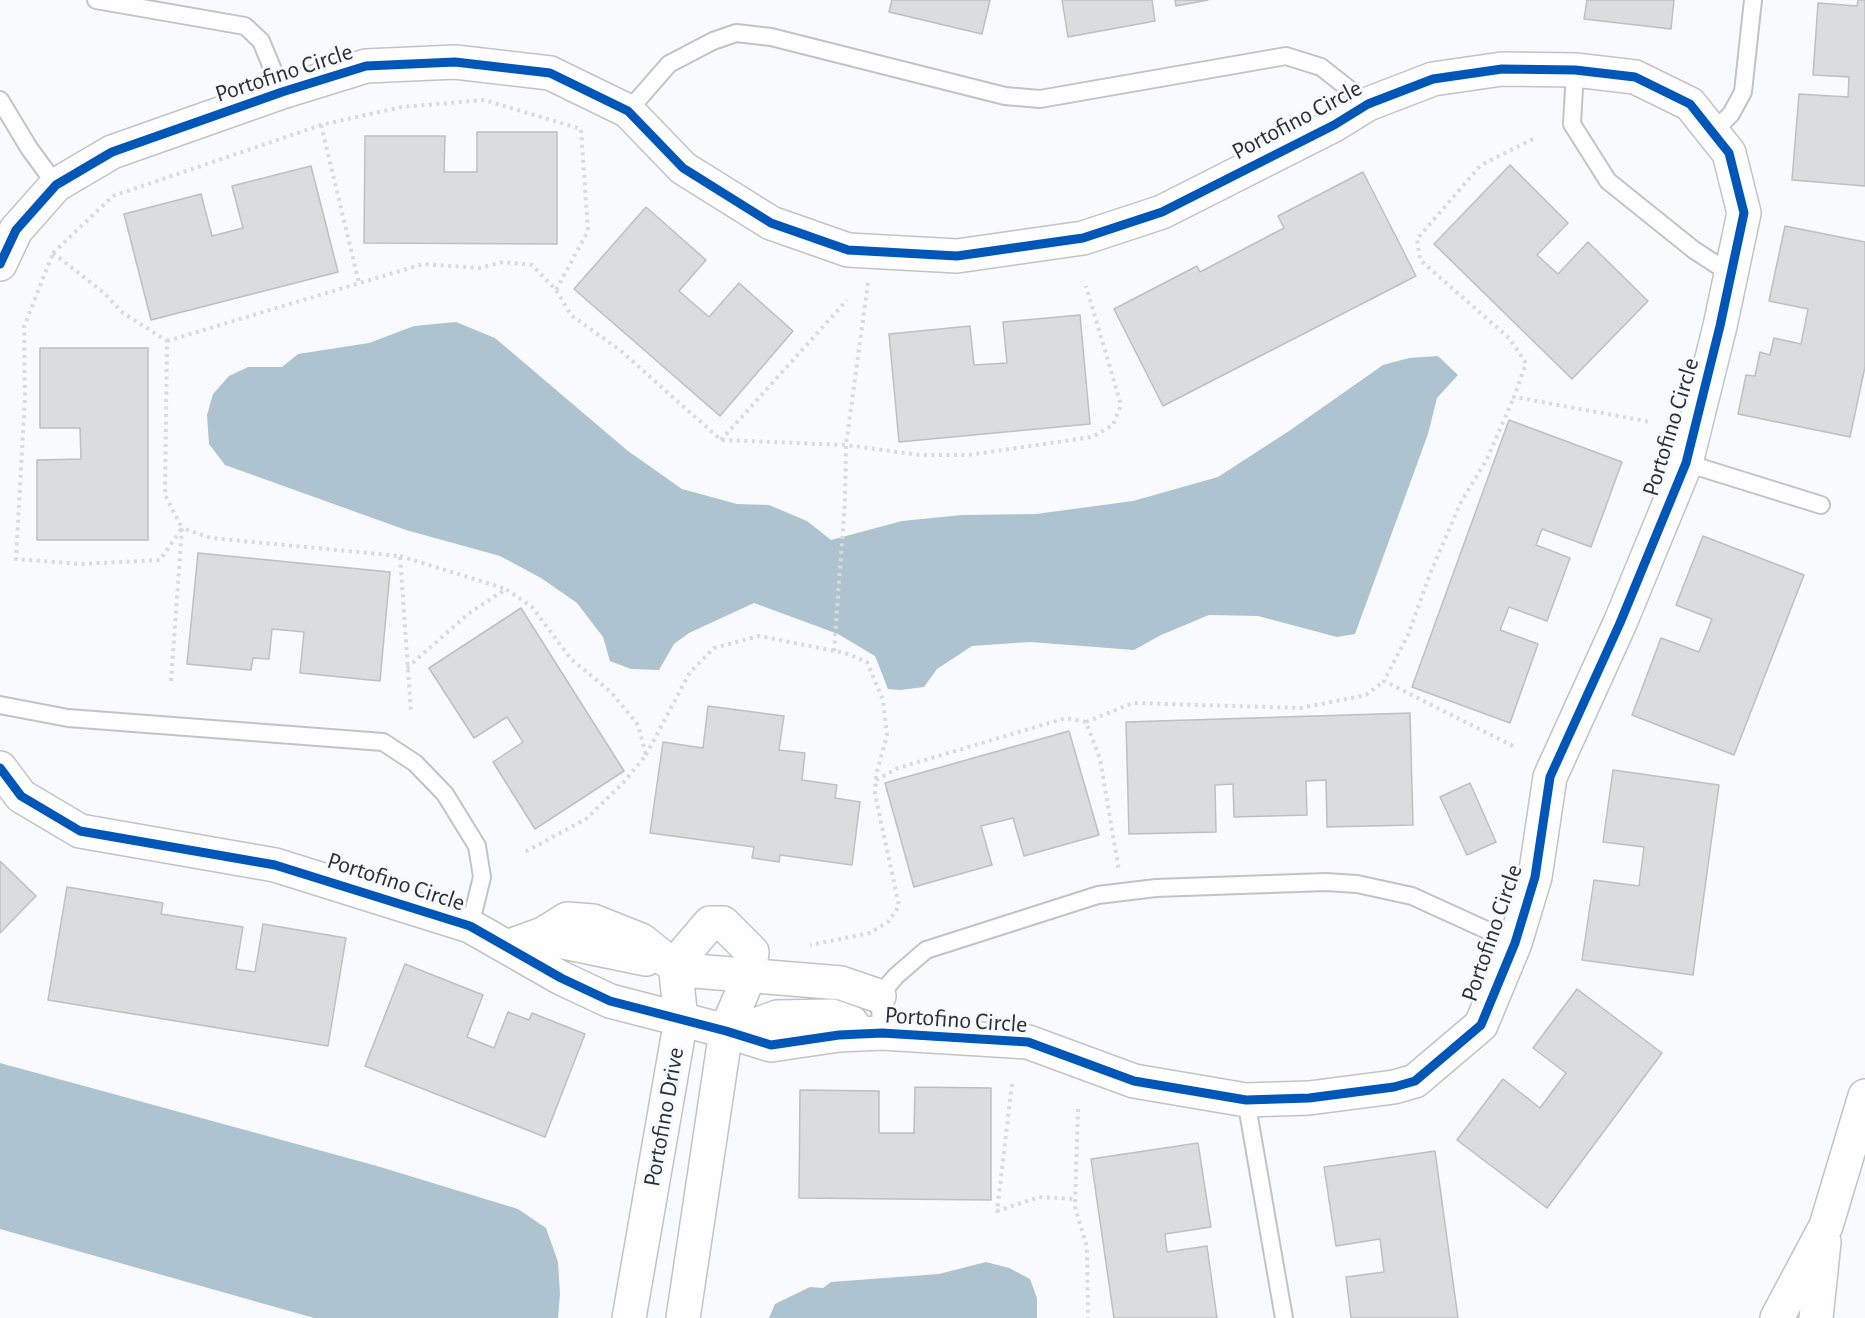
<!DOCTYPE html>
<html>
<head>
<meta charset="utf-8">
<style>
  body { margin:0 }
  canvas { display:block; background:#f8fafd }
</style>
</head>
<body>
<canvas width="1865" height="1318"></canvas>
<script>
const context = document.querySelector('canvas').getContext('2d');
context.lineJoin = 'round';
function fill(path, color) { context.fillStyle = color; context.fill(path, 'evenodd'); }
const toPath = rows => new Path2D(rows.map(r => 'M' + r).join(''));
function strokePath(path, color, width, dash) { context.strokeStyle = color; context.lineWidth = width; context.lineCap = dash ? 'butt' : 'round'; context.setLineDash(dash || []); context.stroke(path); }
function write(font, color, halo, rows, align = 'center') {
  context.font = font + ' "Alegreya Sans",sans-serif'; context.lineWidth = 6; context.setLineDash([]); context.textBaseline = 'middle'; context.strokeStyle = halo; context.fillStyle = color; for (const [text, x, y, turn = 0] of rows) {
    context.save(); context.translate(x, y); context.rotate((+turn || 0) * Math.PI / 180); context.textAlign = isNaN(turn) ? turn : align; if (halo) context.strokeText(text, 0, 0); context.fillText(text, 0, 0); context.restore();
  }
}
const water = toPath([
  [456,322,495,338,628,451,682,489,737,504,769,505,807,521,831,540,902,521,962,515,1036,514,1133,501,1218,477,1289,431,1383,365,1409,358,1438,356,1458,375,1437,398,1428,434,1355,634,1337,637,1258,616,1209,615,1161,635,1134,650,1030,642,972,646,937,669,924,687,900,690,888,689,875,656,838,634,754,603,689,633,674,644,659,670,631,669,610,661,603,637,577,603,541,578,500,556,406,530,225,465,209,444,207,415,213,394,229,376,248,367,282,367,298,354,369,343,414,326],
  [0,1063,377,1166,518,1209,546,1228,558,1262,560,1294,558,1318,314,1318,0,1229],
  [986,1262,1009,1268,1030,1279,1037,1298,1037,1318,769,1318,775,1304,810,1287,823,1288,831,1282,939,1274]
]);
const building = toPath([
  [892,0,990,0,982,34,889,12,892,0],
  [1062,0,1152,0,1155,21,1068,37,1062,0],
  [1175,0,1208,0,1176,6,1175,0],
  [1587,0,1674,0,1671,29,1584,19,1587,0],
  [1858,0,1865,0,1865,186,1792,180,1799,94,1848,97,1849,77,1813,75,1818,3,1857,6,1858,0],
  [477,132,557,132,557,244,364,243,365,136,445,136,444,172,477,172,477,132],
  [1510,165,1568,223,1537,255,1558,274,1588,242,1648,301,1572,379,1434,244,1510,165],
  [311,166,338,272,151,320,124,214,201,194,212,236,243,228,232,186,311,166],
  [1363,172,1416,276,1163,406,1114,309,1197,266,1200,272,1284,228,1278,216,1363,172],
  [646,207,706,260,679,291,709,317,739,283,793,331,720,416,574,289,646,207],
  [1785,226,1865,242,1865,367,1850,437,1738,414,1746,375,1755,376,1760,352,1770,355,1774,338,1801,344,1808,309,1769,301,1785,226],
  [1080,315,1090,424,899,442,889,334,970,326,974,365,1007,363,1003,322,1080,315],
  [40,348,148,348,148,540,37,540,37,460,81,459,80,428,40,428,40,348],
  [1509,420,1622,462,1591,547,1542,529,1536,545,1570,558,1547,621,1509,607,1500,630,1538,644,1510,723,1412,687,1509,420],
  [1703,536,1804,575,1734,755,1632,715,1661,638,1699,652,1712,619,1676,605,1703,536],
  [198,553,390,572,380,681,300,673,304,632,272,629,269,659,253,658,251,670,187,664,198,553],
  [521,608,624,771,535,829,493,762,523,742,507,717,474,738,429,668,521,608],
  [708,706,784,716,779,750,805,753,802,780,837,785,835,798,860,802,852,865,780,855,779,862,752,858,754,847,650,833,663,742,703,748,708,706],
  [1410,713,1413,825,1327,827,1326,780,1306,781,1307,815,1234,817,1233,784,1215,785,1216,832,1129,834,1126,722,1410,713],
  [1069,731,1099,835,1024,856,1013,818,981,826,992,865,914,887,885,783,1069,731],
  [1613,770,1719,785,1693,975,1582,960,1594,880,1639,886,1644,847,1603,842,1613,770],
  [1470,783,1496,842,1467,855,1440,797,1470,783],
  [0,861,36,896,0,933,0,861],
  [67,887,163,903,161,914,243,927,236,969,255,972,263,924,346,938,328,1046,48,1000,67,887],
  [405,964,483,995,467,1037,494,1048,508,1012,529,1020,532,1013,585,1034,545,1137,365,1066,405,964],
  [1577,989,1662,1053,1547,1208,1457,1140,1503,1079,1540,1108,1566,1073,1533,1048,1577,989],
  [915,1087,991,1088,991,1200,799,1198,800,1090,879,1091,879,1133,914,1133,915,1087],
  [1198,1143,1211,1227,1165,1234,1167,1252,1207,1246,1217,1318,1114,1318,1091,1159,1198,1143],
  [1435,1151,1458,1318,1351,1318,1346,1277,1384,1272,1380,1239,1336,1246,1324,1167,1435,1151]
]);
const path = toPath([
  [321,125,359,283],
  [1533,139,1481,165,1417,239,1420,260,1509,338,1526,363,1514,397,1651,422],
  [53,253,103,292,123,313,167,341,165,495,182,528,160,560,80,564,16,559,25,397,24,327,53,253],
  [53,253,113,196,321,125,401,107,484,100,581,129,588,231,556,290],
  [167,341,423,264,479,268,503,262,532,265,556,290,571,315,621,351,721,440,846,445,868,283],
  [721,440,847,300],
  [400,556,506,589],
  [834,651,845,501,846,445,920,455,968,455,1092,437,1113,425,1121,405,1086,286],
  [407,668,468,614,506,589,532,607,571,659,611,692,638,725,646,755,624,782,586,819,523,853],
  [171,681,182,528,211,538,400,556,411,712],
  [1086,722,1133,703,1301,708,1366,695,1384,681],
  [1513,746,1384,681,1408,635,1430,574,1460,504,1487,459,1514,397],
  [646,755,690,672,714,648,759,636,845,653,867,662,883,700,887,735,876,775,875,794,899,906,889,921,870,933,810,945],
  [876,780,898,768,1066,718,1086,722,1100,759,1119,871],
  [1012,1084,997,1211,1039,1197,1075,1199],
  [1078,1109,1075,1207,1087,1247,1088,1318]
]);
const lane = toPath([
  [96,0,245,26,261,41,282,92],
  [1575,70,1572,124,1608,181,1694,250,1731,274],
  [0,100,29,148,56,185],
  [628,111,669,64,713,41,736,33,771,37,1005,96,1040,99,1286,56,1321,67,1368,104],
  [1713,132,1731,114,1743,92,1753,0],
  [1686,463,1821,505],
  [0,705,68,718,383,742,415,763,445,794,477,846,482,877,470,926],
  [882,1033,879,996,896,976,926,950,1098,895,1156,888,1326,882,1357,884,1412,896,1515,943],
  [1246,1100,1284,1318]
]);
const street = toPath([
  [0,264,16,230,56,185,112,152,282,92,366,66,455,62,550,73,628,111,683,168,771,223,848,250,957,256,1083,238,1162,212,1334,125,1368,104,1433,79,1502,69,1575,70,1635,77,1690,104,1729,153,1744,213,1720,326,1686,463,1620,623,1550,777,1535,877,1515,943,1481,1025,1415,1081,1394,1087,1309,1098,1246,1100,1134,1081,1028,1042,882,1033,839,1035,771,1045,726,1031,610,1001,561,978,470,926,275,865,80,831,21,796,0,768],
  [543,934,559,941,646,959],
  [507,947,543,934,567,919,593,921,641,940,666,960,695,971,841,983,879,996],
  [734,1033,777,1017,832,1016,852,1023],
  [629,1318,681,1019,675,964,710,923,723,923,752,952,749,976,726,1031,683,1318]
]);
const secondary = toPath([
  [1777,1318,1826,1226,1865,1096],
  [1816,1318,1824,1242]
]);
const cycleway = toPath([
  [0,264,16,230,56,185,112,152,282,92,366,66,455,62,550,73,628,111,683,168,771,223,848,250,957,256,1083,238,1162,212,1334,125,1368,104,1433,79,1502,69,1575,70,1635,77,1690,104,1729,153,1744,213,1720,326,1686,463,1620,623,1550,777,1535,877,1515,943,1481,1025,1415,1081,1394,1087,1309,1098,1246,1100,1134,1081,1028,1042,882,1033,839,1035,771,1045,726,1031,610,1001,561,978,470,926,275,865,80,831,21,796,0,768]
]);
const streetNames = [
  ["Portofino Circle",284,73,-18],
  ["Portofino Circle",1297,120,-28],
  ["Portofino Circle",1671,427,-73],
  ["Portofino Circle",396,882,18],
  ["Portofino Circle",1492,933,-71],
  ["Portofino Circle",956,1020,4],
  ["Portofino Drive",664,1117,-80]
];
fill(water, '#aec3d0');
fill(building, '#dadcde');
strokePath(building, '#bebfc1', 1.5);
strokePath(lane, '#c2c3c5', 20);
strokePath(street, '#c2c3c5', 36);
strokePath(secondary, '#c2c3c5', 36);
strokePath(path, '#d9dada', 4, [3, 4.5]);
strokePath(lane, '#fefeff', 16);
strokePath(street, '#fefeff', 33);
strokePath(secondary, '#fefeff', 33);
strokePath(cycleway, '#0057b8', 9);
write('24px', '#2c2e30', '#f6faff', streetNames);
</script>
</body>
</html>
